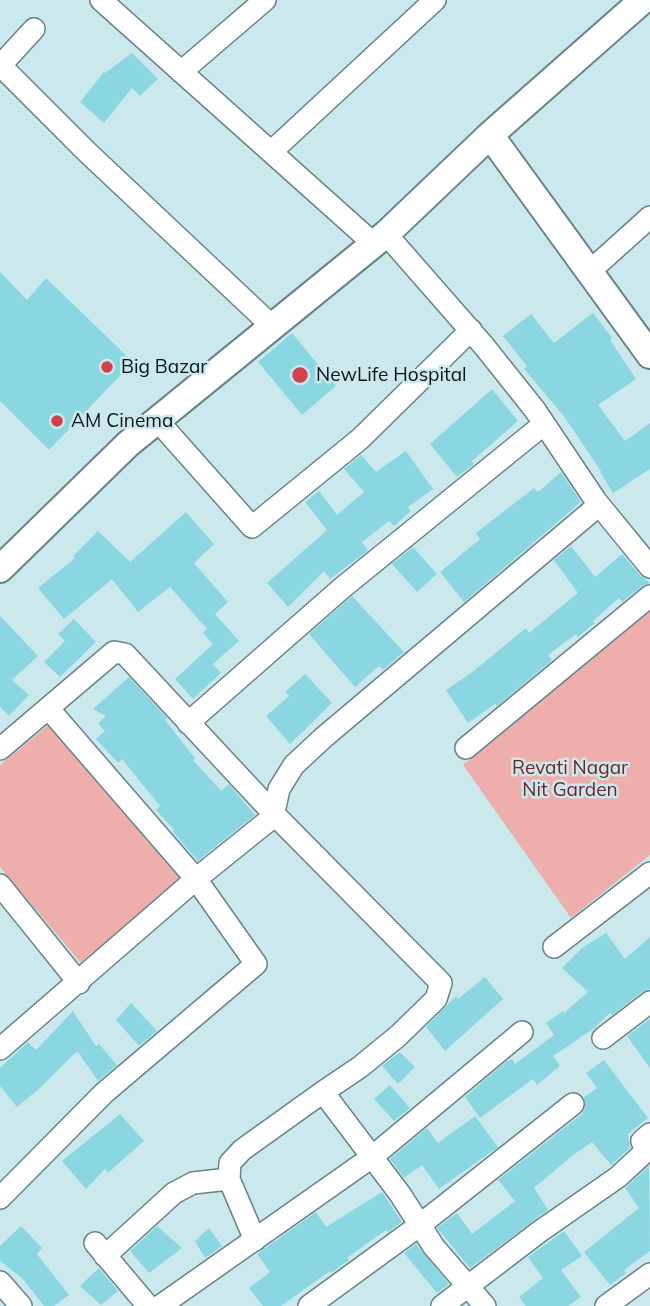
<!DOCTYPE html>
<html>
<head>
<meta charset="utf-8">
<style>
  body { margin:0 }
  canvas { display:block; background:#cbe9ed }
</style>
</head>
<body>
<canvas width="650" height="1306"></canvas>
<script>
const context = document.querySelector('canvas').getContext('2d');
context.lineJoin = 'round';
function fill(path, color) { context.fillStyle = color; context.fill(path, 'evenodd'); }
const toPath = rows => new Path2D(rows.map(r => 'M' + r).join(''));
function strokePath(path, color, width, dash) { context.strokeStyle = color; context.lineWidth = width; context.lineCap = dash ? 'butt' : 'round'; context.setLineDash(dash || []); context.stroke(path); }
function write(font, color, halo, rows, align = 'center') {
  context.font = font + ' Mulish,sans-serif'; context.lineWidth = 5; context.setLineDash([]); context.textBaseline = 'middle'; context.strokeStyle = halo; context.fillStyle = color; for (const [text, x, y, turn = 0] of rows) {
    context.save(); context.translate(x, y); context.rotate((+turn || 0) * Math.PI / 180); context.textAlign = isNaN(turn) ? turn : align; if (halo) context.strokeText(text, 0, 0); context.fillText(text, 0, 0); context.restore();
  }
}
const green = toPath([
  [650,607,650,855,571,918,463,765],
  [51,723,182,877,81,963,0,867,0,765]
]);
const building = toPath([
  [132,53,158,79,140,96,132,88,104,123,80,102,104,72,105,73],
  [0,272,27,300,46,278,133,362,49,450,0,401],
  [593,313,612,338,610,340,636,379,598,405,625,441,650,423,650,469,613,493,600,472,601,471,563,415,524,369,527,366,503,336,531,314,554,343],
  [292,333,336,386,302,415,258,362],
  [492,389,518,421,472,461,474,464,457,477,430,444],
  [406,451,433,489,408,507,411,511,394,526,389,521,362,542,368,550,365,553,330,579,324,571,288,607,267,583,327,530,305,502,319,491,337,515,364,492,344,469,361,455,376,472],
  [561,472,581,502,464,602,440,572,480,539,476,533,534,488,538,492],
  [186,512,214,544,194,563,228,602,215,614,239,641,213,664,221,673,193,699,175,679,213,644,203,633,207,629,170,587,138,612,112,579,64,619,38,588,75,558,73,556,98,531,130,562],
  [571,546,595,577,622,554,640,575,650,583,642,586,622,602,619,598,593,621,595,623,578,637,576,634,548,655,552,660,497,706,495,704,468,723,446,690,471,673,526,628,529,633,578,593,554,560],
  [413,547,437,574,417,592,392,564],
  [352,596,404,652,383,670,379,666,355,687,309,634],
  [0,616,38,656,12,680,29,695,9,716,0,707],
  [74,619,96,642,60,677,44,662,65,641,58,634],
  [305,674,332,703,290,744,266,716,289,696,285,692],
  [129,677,167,718,165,720,195,758,193,760,221,791,229,784,255,815,198,861,173,832,174,830,156,810,160,806,122,759,118,763,96,739,105,731,98,723,106,716,93,709],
  [606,933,625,959,650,937,650,989,642,992,612,1015,610,1013,593,1029,553,1056,560,1066,537,1085,533,1079,480,1118,465,1097,507,1061,512,1059,515,1064,554,1035,546,1023,563,1011,564,1013,588,992,562,968,582,948],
  [485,977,503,999,445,1051,426,1027,456,996,458,999],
  [131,1003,157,1031,139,1046,116,1020],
  [73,1011,96,1046,99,1044,117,1065,98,1081,78,1052,74,1054,40,1088,17,1107,0,1086,0,1068,28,1042,36,1050],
  [650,1019,650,1068,627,1036],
  [400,1052,415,1067,398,1084,382,1066],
  [604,1060,648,1118,628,1134,630,1148,611,1165,592,1142,572,1156,534,1188,548,1210,470,1268,437,1228,457,1213,472,1234,515,1201,498,1180,582,1114,585,1108,584,1097,597,1088,586,1073],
  [390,1085,410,1108,394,1121,374,1099],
  [120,1114,144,1141,108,1173,105,1169,86,1189,62,1161],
  [475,1116,498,1147,439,1189,422,1165,404,1178,390,1159,427,1128,438,1143],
  [649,1166,650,1251,624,1270,626,1273,610,1285,584,1252,639,1208,625,1188],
  [382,1192,402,1222,388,1232,386,1230,347,1258,349,1260,331,1273,330,1271,281,1306,263,1306,249,1288,270,1272,257,1254,316,1212,326,1227],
  [21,1226,42,1248,37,1254,69,1295,54,1306,44,1306,22,1278,0,1261,0,1246],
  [157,1226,182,1248,149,1273,130,1251],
  [209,1228,222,1246,205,1258,195,1241],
  [564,1231,582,1256,561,1270,581,1297,568,1306,526,1306,519,1297,543,1278,528,1257],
  [416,1244,449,1284,437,1293,404,1253],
  [99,1268,118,1291,101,1305,80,1286]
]);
const minor = toPath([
  [101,0,374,244],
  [0,65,87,152,273,327],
  [1,65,34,29],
  [181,72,265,0],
  [271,152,435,0],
  [386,234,484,346,535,410,596,501,650,567],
  [589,272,650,217],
  [157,420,252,527,360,439,471,330],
  [188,723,342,588,544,424],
  [466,748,650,596],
  [0,749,114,652,125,654,274,814,441,983,436,999,398,1036,360,1067,323,1092,400,1194,434,1247,485,1306],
  [0,885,79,983],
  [554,947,650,873],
  [603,1038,650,1002],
  [0,1049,196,879,273,817,279,789,294,765,323,738,599,505],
  [0,1198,104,1093,256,964,196,879,48,708],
  [255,1240,229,1179,230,1163,242,1150,323,1092],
  [95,1243,148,1306],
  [105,1256,174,1193,193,1183,229,1179],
  [0,1282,21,1306],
  [160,1306,372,1157,522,1032],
  [309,1306,420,1225,573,1104],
  [442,1306,539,1232,618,1177,646,1151,642,1141,650,1134],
  [606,1306,650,1274]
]);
const tertiary = toPath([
  [490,135,650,355],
  [0,569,128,444,386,234,490,135,643,0]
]);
const markers = [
  [107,367,7,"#d2424b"],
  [300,375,9,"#d2424b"],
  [57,421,7,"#d2424b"]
];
const poiNames = [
  ["Big Bazar",121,367],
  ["NewLife Hospital",316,375],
  ["AM Cinema",71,421]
];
const parkNames = [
  ["Revati Nagar",570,768],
  ["Nit Garden",570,790]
];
fill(green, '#eeafac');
fill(building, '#8bd7e1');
strokePath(minor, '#678387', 24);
strokePath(tertiary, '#678387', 30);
strokePath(minor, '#fff', 21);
strokePath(tertiary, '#fff', 26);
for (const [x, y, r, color] of markers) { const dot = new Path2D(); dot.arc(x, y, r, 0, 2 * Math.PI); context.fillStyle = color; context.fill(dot); strokePath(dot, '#cbe9ed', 2.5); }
write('19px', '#091415', '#cbe9ed', poiNames, 'left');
write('19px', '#702428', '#cbe9ed', parkNames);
</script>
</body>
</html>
